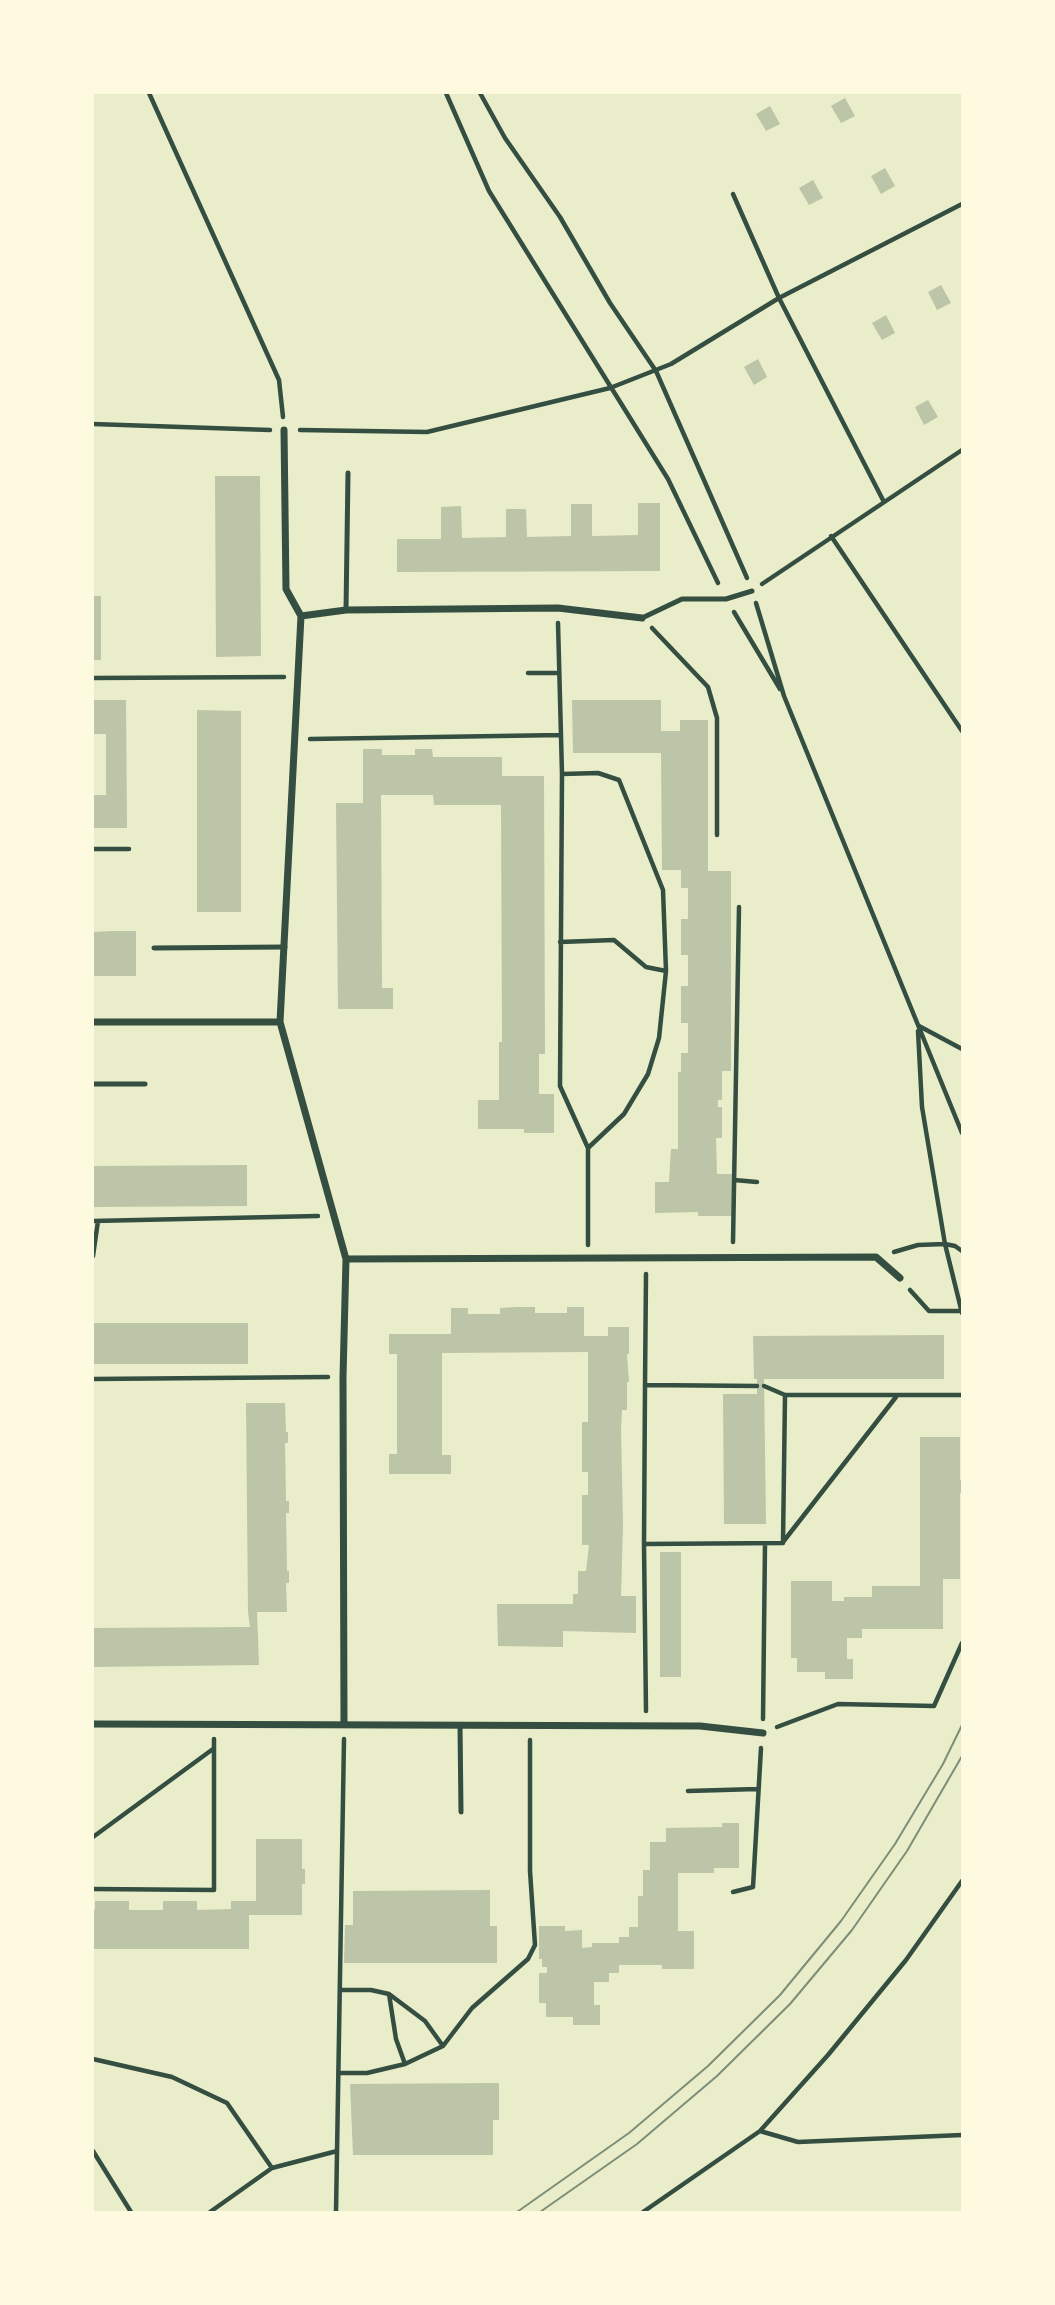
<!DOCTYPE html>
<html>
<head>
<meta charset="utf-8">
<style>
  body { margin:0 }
  #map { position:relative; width:1055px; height:2305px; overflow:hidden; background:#e9edc9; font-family:Ubuntu,sans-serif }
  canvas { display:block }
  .frame { position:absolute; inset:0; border:94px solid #fefae0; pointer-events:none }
</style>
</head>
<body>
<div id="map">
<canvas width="1055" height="2305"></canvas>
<div class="frame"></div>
</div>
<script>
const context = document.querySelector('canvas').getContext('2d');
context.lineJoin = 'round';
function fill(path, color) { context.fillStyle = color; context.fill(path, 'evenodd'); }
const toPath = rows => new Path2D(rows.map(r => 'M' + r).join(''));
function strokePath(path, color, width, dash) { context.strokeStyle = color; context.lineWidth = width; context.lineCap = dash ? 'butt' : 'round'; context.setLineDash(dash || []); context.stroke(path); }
const building = toPath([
  [845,98,855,116,841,123,831,106],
  [770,106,780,124,766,131,756,114],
  [885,168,895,186,881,194,871,176],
  [813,180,823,198,809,205,799,188],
  [941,285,951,303,937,310,928,292],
  [886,315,895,333,882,340,872,323],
  [758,359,767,377,754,385,744,367],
  [928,400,938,417,924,425,915,407],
  [215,476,260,476,261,656,216,657],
  [638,503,660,503,660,571,397,572,397,539,441,539,441,507,461,506,462,538,506,537,506,509,526,509,527,537,571,536,571,504,592,504,592,536,638,535],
  [93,596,101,596,101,660,93,660],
  [93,700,126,700,127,828,93,828,93,795,106,795,106,734,93,734],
  [572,700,661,700,661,731,680,731,680,720,708,720,708,871,731,871,731,1071,722,1071,722,1100,718,1100,718,1107,722,1107,722,1138,716,1138,717,1174,732,1174,732,1216,698,1216,698,1212,655,1213,655,1182,669,1182,671,1149,678,1149,678,1072,681,1072,681,1053,688,1053,688,1023,681,1023,681,986,688,986,688,955,681,955,681,919,688,919,688,888,681,888,681,870,662,870,661,753,573,753],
  [197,710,241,711,241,912,197,912],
  [363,749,382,749,382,755,415,755,415,749,432,749,433,757,502,757,502,776,544,776,545,1054,539,1054,539,1094,554,1094,554,1133,524,1133,524,1129,478,1129,478,1100,499,1100,499,1042,502,1042,501,805,434,805,433,795,381,795,382,988,393,988,393,1009,338,1009,336,803,363,803],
  [111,931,136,931,136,976,93,976,93,932],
  [247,1165,247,1206,93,1207,93,1166],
  [517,1307,535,1307,535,1313,567,1313,567,1307,584,1307,584,1336,608,1336,608,1327,629,1327,629,1354,627,1354,629,1382,627,1382,627,1410,622,1410,621,1430,623,1525,621,1596,636,1596,636,1633,563,1631,563,1647,498,1646,497,1604,573,1604,573,1594,578,1594,578,1571,586,1571,589,1545,582,1545,582,1495,588,1495,588,1472,582,1472,582,1422,588,1422,588,1352,442,1353,442,1455,451,1455,451,1474,389,1474,389,1454,397,1454,397,1354,389,1354,389,1334,451,1334,451,1308,468,1308,468,1314,500,1314,500,1308],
  [93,1323,248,1323,248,1364,93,1364],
  [944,1335,944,1379,764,1379,766,1524,724,1524,723,1394,757,1394,757,1379,754,1379,753,1336],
  [246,1403,285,1403,286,1432,288,1432,288,1443,285,1443,286,1501,289,1501,289,1513,286,1513,287,1571,289,1571,289,1583,286,1583,287,1612,257,1612,259,1665,93,1667,93,1628,250,1627,248,1612],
  [920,1437,960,1437,960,1480,962,1480,962,1493,960,1493,960,1579,943,1579,943,1629,862,1629,862,1638,847,1638,847,1659,853,1659,853,1679,825,1679,825,1672,797,1672,797,1658,791,1658,791,1581,832,1581,832,1601,844,1601,844,1597,872,1597,872,1586,920,1586],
  [660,1552,681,1552,681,1677,660,1677],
  [722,1823,739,1823,739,1868,714,1868,714,1873,678,1873,678,1931,694,1931,694,1969,662,1969,662,1965,619,1965,619,1973,609,1973,609,1982,594,1982,594,2005,600,2005,600,2025,573,2025,573,2017,546,2017,546,2003,539,2003,539,1973,547,1973,547,1967,542,1967,542,1959,539,1959,539,1926,565,1926,565,1931,582,1930,582,1948,592,1947,592,1943,619,1943,619,1937,629,1937,629,1927,638,1927,638,1896,643,1896,643,1870,650,1870,650,1842,666,1842,666,1828,722,1827],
  [256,1839,302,1839,302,1869,305,1869,305,1884,302,1884,302,1915,249,1915,249,1949,93,1949,93,1910,95,1910,95,1901,129,1901,129,1910,163,1910,163,1901,197,1901,197,1910,231,1909,231,1901,256,1901],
  [490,1890,490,1926,497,1926,497,1963,344,1963,345,1925,353,1925,353,1891],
  [499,2083,499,2120,493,2120,493,2155,353,2155,350,2084]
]);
const path = toPath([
  [149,93,279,380,283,417],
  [446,93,489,191,668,479,718,583],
  [480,93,505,138,560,217,610,303,656,371,747,578],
  [733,194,779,298,884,502],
  [93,424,270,430],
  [300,430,427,432,610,388,671,364,779,298,962,204],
  [831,536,962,731],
  [762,584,962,450],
  [756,603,784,696,962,1133],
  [734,612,780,689],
  [558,623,562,774,560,1086,588,1148,588,1245],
  [652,628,708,687,717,718,717,835],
  [528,673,558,673],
  [93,678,284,677],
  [310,739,561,735],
  [562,774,598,773,619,780,663,890,666,971,659,1038,648,1074,624,1114,588,1148],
  [93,849,129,849],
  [560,942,614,940,646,967,666,971],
  [919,1026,962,1049],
  [918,1031,922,1107,945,1244,962,1313],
  [734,1180,757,1182],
  [93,1221,318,1216],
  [733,1242,739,907],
  [894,1252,918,1245,945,1244,955,1246,962,1251],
  [93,1256,98,1221],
  [646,1274,645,1385,757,1386],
  [910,1290,929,1311,962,1311],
  [93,1379,328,1377],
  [645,1385,644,1544,783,1543,785,1395],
  [764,1386,785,1395,962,1395],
  [783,1542,896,1397],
  [644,1545,646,1711],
  [763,1719,765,1544],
  [777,1727,838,1704,934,1706,962,1643],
  [688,1791,757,1789],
  [93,1837,213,1749],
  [93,1889,214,1890,214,1739],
  [733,1892,753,1887,761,1748],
  [340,1990,371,1990,389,1994,425,2021,443,2046],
  [389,1994,396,2039,405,2064],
  [93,2059,172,2077,227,2103,272,2168,337,2151],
  [339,2073,367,2073,405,2064,443,2046,472,2008,528,1959,535,1945,530,1871,530,1740],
  [760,2131,798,2142,962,2135],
  [93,2151,131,2212],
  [210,2212,272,2168],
  [336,2212,344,1739],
  [643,2212,760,2131,828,2055,906,1960,962,1881]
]);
const service = toPath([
  [346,610,348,473],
  [642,618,682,599,726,599,752,591],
  [154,948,285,947],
  [93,1084,145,1084],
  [460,1725,461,1812]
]);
const minor = toPath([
  [284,430,286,589,301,616,280,1022,346,1259,343,1377,344,1724],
  [301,616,346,610,558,608,642,618],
  [93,1022,280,1022],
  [346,1259,876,1257,900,1278],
  [93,1724,700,1726,763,1733]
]);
const tram = toPath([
  [517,2212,629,2133,708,2066,780,1995,841,1921,895,1844,943,1764,962,1725],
  [540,2212,637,2144,717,2076,790,2004,852,1930,907,1851,962,1756]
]);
fill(building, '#bcc5a7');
strokePath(path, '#344e41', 4.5);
strokePath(service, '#344e41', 5);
strokePath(minor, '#344e41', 7);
strokePath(tram, '#7c8e77', 2);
</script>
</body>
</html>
